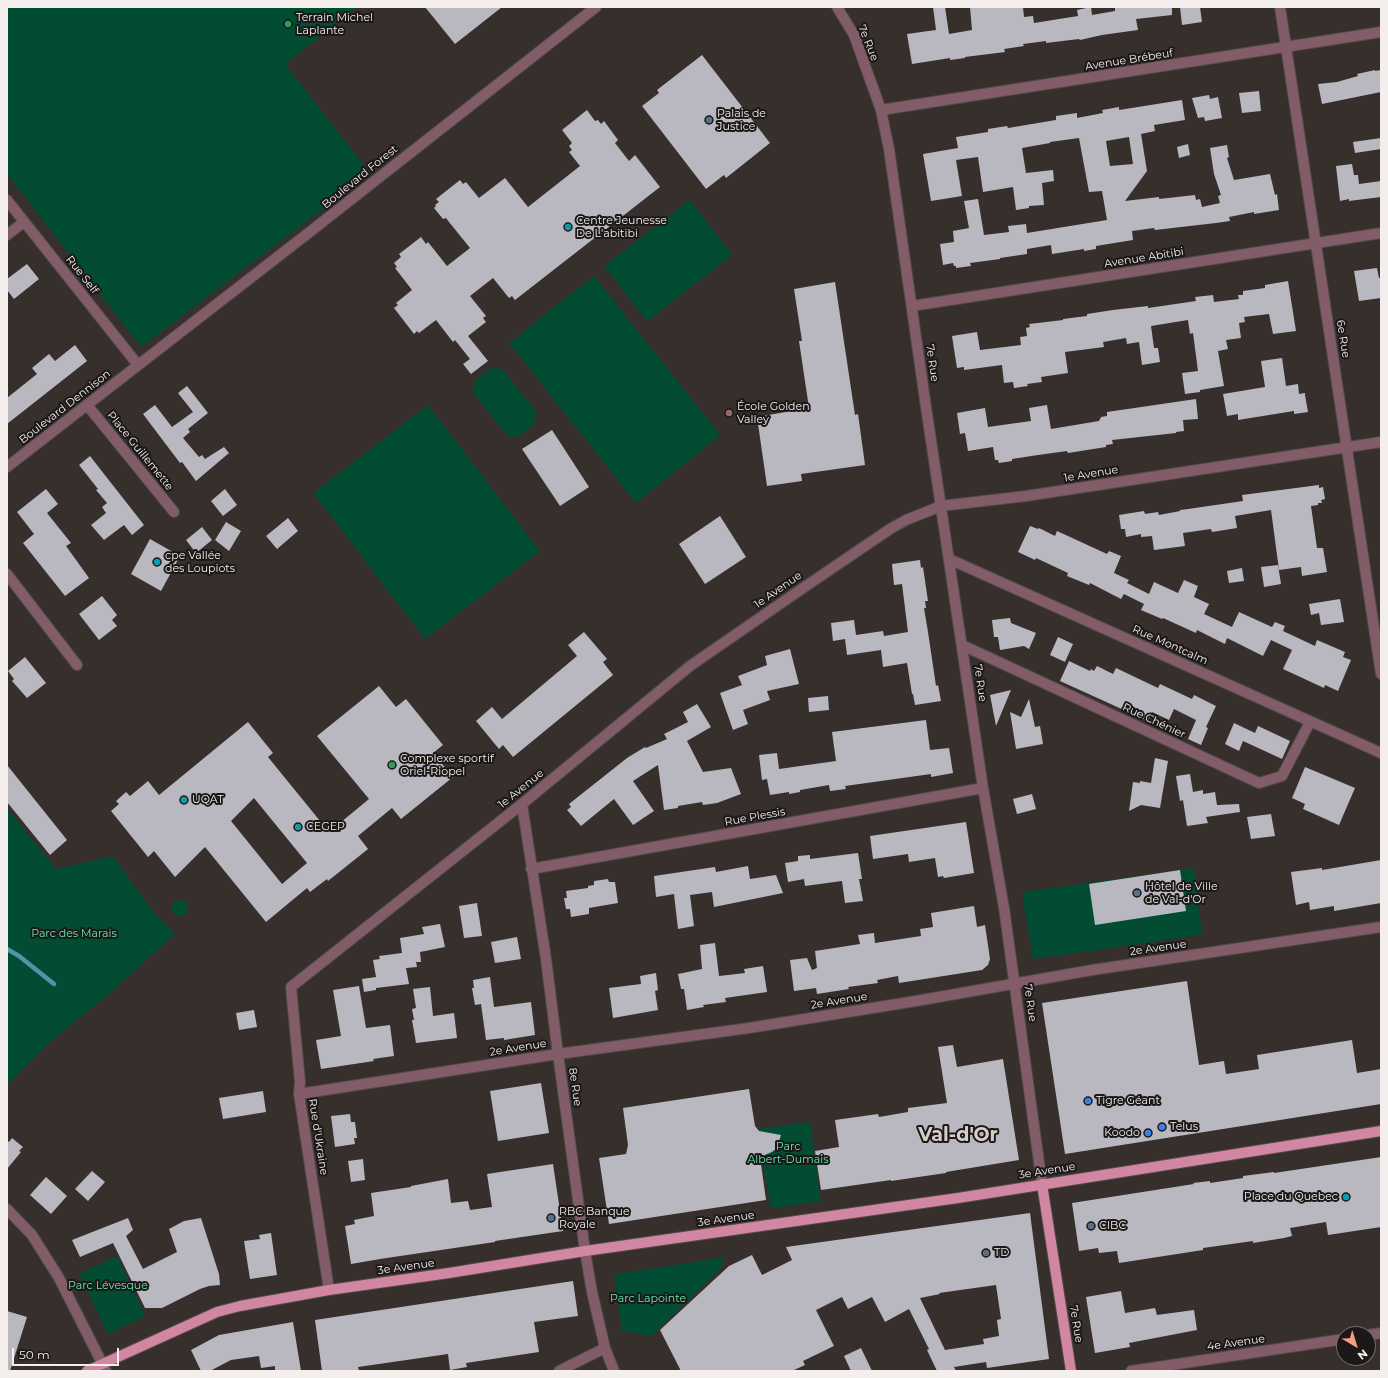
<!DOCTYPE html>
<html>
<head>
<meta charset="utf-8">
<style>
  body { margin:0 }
  #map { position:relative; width:1388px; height:1378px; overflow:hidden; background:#362f2c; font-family:Montserrat,sans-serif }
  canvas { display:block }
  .frame { position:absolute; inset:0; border:8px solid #f4efed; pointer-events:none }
  .north { position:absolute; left:1336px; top:1326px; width:40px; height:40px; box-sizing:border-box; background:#1b1817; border:1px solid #726e6d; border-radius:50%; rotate:142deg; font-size:11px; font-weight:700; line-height:16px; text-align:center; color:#f4efed }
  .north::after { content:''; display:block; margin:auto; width:14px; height:18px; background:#f49e86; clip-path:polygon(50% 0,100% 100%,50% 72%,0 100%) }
  .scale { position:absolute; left:12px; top:1348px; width:107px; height:18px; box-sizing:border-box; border:2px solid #f4efed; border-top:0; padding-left:5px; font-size:12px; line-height:14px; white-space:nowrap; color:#f4efed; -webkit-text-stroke:3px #1b1817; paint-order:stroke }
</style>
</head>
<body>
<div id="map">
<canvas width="1388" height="1378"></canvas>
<div class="frame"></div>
<div class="north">N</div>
<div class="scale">50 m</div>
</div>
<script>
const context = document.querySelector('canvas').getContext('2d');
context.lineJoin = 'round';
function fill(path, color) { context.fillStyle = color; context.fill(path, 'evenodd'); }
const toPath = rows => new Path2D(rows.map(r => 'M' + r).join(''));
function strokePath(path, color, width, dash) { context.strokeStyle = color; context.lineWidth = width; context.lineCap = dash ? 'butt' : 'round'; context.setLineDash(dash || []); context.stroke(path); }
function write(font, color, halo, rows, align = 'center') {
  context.font = font + ' Montserrat,sans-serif'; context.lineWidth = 4; context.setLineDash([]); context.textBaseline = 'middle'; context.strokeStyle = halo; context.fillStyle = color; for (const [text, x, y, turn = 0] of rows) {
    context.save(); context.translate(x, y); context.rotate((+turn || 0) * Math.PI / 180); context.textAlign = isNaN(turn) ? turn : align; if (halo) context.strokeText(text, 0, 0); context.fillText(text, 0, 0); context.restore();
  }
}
const green = toPath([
  [7,7,358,7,285,64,370,173,141,347,7,174],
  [690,200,732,255,647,321,604,266],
  [594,276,720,435,636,503,509,343],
  [497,368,503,370,535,410,536,418,533,425,519,436,513,437,506,434,474,394,473,386,475,381,489,369],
  [428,405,540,551,425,639,313,493],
  [7,808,56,869,113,856,151,909,175,934,110,993,50,1042,7,1085],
  [1194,868,1202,935,1033,959,1024,906,1023,892],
  '172 908a8 8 0 1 1 16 0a8 8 0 1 1-16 0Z',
  [810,1122,821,1201,771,1208,757,1129],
  [117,1256,145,1316,108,1334,79,1274],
  [723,1257,722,1267,652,1336,622,1331,614,1274,689,1263]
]);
const stream = toPath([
  [7,949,19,956,54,984]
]);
const building = toPath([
  [425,7,502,7,455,44],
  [933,7,945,7,949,34,972,30,970,7,1023,7,1024,17,1033,16,1034,23,1078,16,1077,10,1091,7,1092,15,1115,11,1115,7,1172,7,1172,15,1136,19,1138,30,1102,35,1080,40,1079,39,1046,43,1046,41,1023,44,1024,46,1004,49,1005,52,965,57,965,58,950,60,950,58,912,64,907,34,936,30],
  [1180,7,1200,7,1202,22,1182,25],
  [702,55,770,143,726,178,724,175,706,189,642,106,659,93,657,90],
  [1375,70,1375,71,1381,70,1381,92,1322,104,1318,84,1337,82,1358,76,1357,74],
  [1259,91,1261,111,1242,113,1239,93],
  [1209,95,1210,99,1218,97,1222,118,1205,121,1204,117,1198,118,1192,98],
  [1182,100,1185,120,1154,125,1155,131,1141,134,1147,171,1125,201,1159,197,1159,199,1195,195,1196,200,1200,199,1202,207,1220,203,1218,196,1221,195,1214,174,1210,148,1227,145,1229,157,1227,158,1234,180,1270,174,1275,195,1277,194,1279,210,1254,214,1254,212,1229,217,1230,221,1216,223,1155,230,1154,228,1132,231,1133,240,1096,246,1096,249,1084,251,1084,249,1052,254,1051,245,1027,249,1027,254,1000,258,1000,259,970,263,971,266,956,268,956,266,954,266,953,263,943,265,940,244,954,242,953,231,969,228,964,201,978,199,984,235,1009,232,1008,226,1026,224,1027,233,1107,220,1102,191,1089,192,1079,138,1050,142,1050,143,1022,148,1026,173,1053,170,1054,181,1042,183,1044,205,1029,206,1029,208,1016,210,1013,187,983,192,978,157,956,160,962,196,931,201,923,154,958,148,956,137,988,132,988,129,1007,126,1008,128,1056,120,1056,116,1077,113,1077,118,1103,113,1102,110,1119,107,1119,110],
  [1129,137,1133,164,1110,166,1106,141],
  [587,110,595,121,598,120,601,124,604,121,618,140,615,143,629,161,635,155,660,187,515,300,512,296,509,298,493,278,470,296,486,316,483,318,486,322,468,336,488,361,471,374,463,364,470,359,455,340,453,342,436,320,419,333,417,331,414,334,394,308,398,305,396,303,412,290,395,268,397,267,394,263,401,257,399,254,421,237,426,244,428,242,447,266,470,248,449,222,446,218,443,219,434,208,436,206,435,205,439,202,436,199,460,180,463,184,466,182,479,198,505,178,528,207,580,166,569,152,572,150,569,146,572,143,562,130],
  [1381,138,1381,149,1355,153,1353,142],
  [1188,144,1190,155,1179,158,1177,147],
  [1352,164,1354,175,1358,175,1359,184,1381,181,1381,197,1349,201,1349,199,1340,201,1336,166],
  [27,264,39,279,14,299,7,290,7,279],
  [1377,268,1379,278,1381,278,1381,298,1359,301,1354,271],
  [1288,281,1296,331,1273,334,1269,314,1244,317,1245,322,1239,323,1241,338,1226,340,1228,349,1218,351,1224,386,1200,390,1200,392,1185,394,1182,373,1198,371,1193,333,1190,334,1188,320,1151,326,1154,348,1158,348,1160,362,1142,365,1139,342,1127,344,1126,338,1103,342,1104,347,1065,352,1068,373,1041,377,1042,382,1027,384,1028,386,1014,388,1013,382,1004,383,1002,365,964,370,964,367,957,368,952,336,977,332,980,350,1021,345,1020,337,1027,336,1026,328,1030,327,1029,324,1063,320,1063,319,1087,316,1087,314,1113,310,1148,306,1148,308,1196,301,1195,297,1213,295,1214,302,1239,299,1238,295,1243,295,1243,291,1265,288,1265,285],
  [835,282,855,415,858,414,865,465,801,474,802,481,767,486,757,417,809,408,799,341,802,341,794,289],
  [75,345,87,361,7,424,7,398,37,374,32,368,49,354,55,361],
  [1282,358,1286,386,1298,384,1299,394,1305,393,1305,395,1308,412,1294,414,1294,411,1238,420,1238,414,1227,416,1223,394,1265,387,1261,361],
  [187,386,208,413,188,429,190,432,183,438,199,457,202,455,205,459,224,447,229,453,196,481,182,462,180,463,143,414,155,405,172,427,193,412,178,393],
  [1196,399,1198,419,1183,420,1184,431,1176,432,1176,433,1112,440,1113,444,1106,445,1106,447,1068,453,1067,451,1038,455,1012,459,1012,461,999,463,998,460,995,460,993,447,968,451,965,433,960,434,957,413,985,408,988,427,1031,421,1029,408,1047,405,1051,429,1099,421,1101,417,1107,416,1107,412],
  [552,430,589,487,560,506,522,449],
  [90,456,144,525,132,535,124,525,104,540,91,525,106,513,102,507,107,503,96,490,98,489,79,465],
  [1319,485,1319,488,1323,487,1325,499,1321,500,1322,503,1318,503,1318,505,1311,506,1317,548,1323,548,1327,572,1302,576,1301,567,1279,570,1271,510,1235,516,1237,528,1212,532,1211,529,1183,533,1185,546,1154,550,1152,536,1141,537,1141,534,1126,537,1125,529,1121,529,1119,515,1144,511,1145,514,1158,512,1159,515,1180,511,1180,510,1188,509,1243,501,1242,495],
  [46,489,58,504,47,513,71,543,66,546,89,578,65,596,23,543,34,534,17,512],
  [225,489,237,505,223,516,211,501],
  [720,516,746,557,705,584,679,544],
  [288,518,298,531,277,549,266,536],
  [226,522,241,531,229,551,215,540],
  [1030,526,1038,529,1039,528,1055,536,1057,531,1107,554,1109,551,1121,556,1114,573,1129,580,1127,583,1149,594,1154,582,1178,593,1184,580,1198,586,1194,597,1209,604,1204,614,1232,627,1239,612,1272,627,1275,622,1285,626,1283,631,1315,646,1317,640,1345,652,1343,657,1351,660,1338,691,1325,685,1324,688,1283,669,1292,650,1271,640,1263,656,1227,638,1225,644,1197,630,1196,633,1163,618,1162,619,1141,610,1144,604,1124,594,1121,599,1090,583,1089,585,1067,576,1068,573,1036,558,1035,560,1018,552],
  [202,527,212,540,196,553,186,540],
  [150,539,180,556,161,591,131,574],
  [920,560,921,568,923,567,928,601,925,601,926,608,924,608,928,632,936,686,938,685,941,701,915,705,913,694,912,694,907,663,883,667,881,650,847,655,845,639,833,641,831,623,854,620,856,635,883,631,884,636,908,632,902,584,894,585,892,564],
  [1278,565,1281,584,1264,587,1261,567],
  [1242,568,1244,581,1229,583,1227,571],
  [102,596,117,615,112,620,117,626,99,640,79,614],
  [1340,599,1344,622,1321,625,1319,613,1311,615,1309,604],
  [1010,618,1011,623,1036,633,1029,649,1024,646,1000,650,998,637,994,637,992,620],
  [584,632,607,659,603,662,613,675,513,757,503,745,499,749,476,721,492,707,502,719,577,656,568,645],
  [1058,637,1073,644,1065,662,1050,655],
  [790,649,799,684,767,691,770,700,743,710,748,724,733,730,720,693,742,685,738,676,767,665,765,656],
  [25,657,46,683,27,698,12,681,14,679,8,671],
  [1069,661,1090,671,1091,669,1094,671,1097,666,1113,674,1116,668,1158,688,1160,684,1192,699,1194,695,1216,706,1206,727,1208,728,1201,745,1188,739,1196,720,1174,709,1169,720,1152,712,1148,721,1060,681],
  [379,686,396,707,406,699,443,745,433,753,453,777,401,819,392,808,358,836,368,849,328,881,327,879,310,892,307,888,266,922,205,847,175,877,154,851,148,857,111,811,119,804,116,801,126,792,130,796,148,781,159,795,248,722,273,753,268,757,329,832,369,799,317,736],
  [254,798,307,863,282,884,231,821],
  [1011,690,996,726,990,695],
  [828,696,829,710,809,712,808,698],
  [1029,699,1035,727,1040,726,1043,744,1016,749,1010,712,1021,717],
  [697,704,711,727,687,741,703,772,731,768,741,794,717,803,703,805,702,802,678,806,678,808,664,810,658,765,633,781,654,811,633,825,614,799,581,826,567,810,571,807,569,804,627,758,645,747,646,748,667,739,664,734,688,722,683,712],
  [926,720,930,750,949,748,953,773,931,777,931,774,845,786,846,789,830,791,829,785,800,790,800,792,789,794,789,792,770,795,767,779,762,780,759,755,777,753,779,769,836,761,832,732],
  [1234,723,1255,733,1258,726,1290,741,1282,759,1243,741,1239,751,1225,744],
  [1155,758,1168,761,1160,808,1141,805,1129,811,1133,782,1140,783,1140,781,1151,783],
  [7,765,67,840,50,855,7,802],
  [1305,767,1355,788,1339,825,1303,809,1305,804,1292,798],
  [1190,774,1193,792,1203,790,1203,794,1215,792,1217,805,1239,804,1240,812,1206,817,1208,823,1187,826,1183,800,1180,801,1176,776],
  [1032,794,1036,809,1017,814,1013,799],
  [1271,814,1275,836,1251,839,1247,817],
  [966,822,974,873,944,878,943,876,938,877,935,858,909,862,908,854,873,859,870,836],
  [858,853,862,879,859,879,863,901,845,903,842,881,805,886,804,879,788,882,785,863,798,861,798,856,810,855,810,859],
  [1381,860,1381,903,1334,911,1334,906,1310,910,1309,902,1296,905,1291,872,1322,868,1322,870],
  [748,866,750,879,776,875,783,893,714,907,712,892,690,895,694,926,678,929,674,894,656,897,654,876,715,867,716,872],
  [1180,870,1186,911,1095,925,1089,884],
  [608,879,609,882,615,882,618,903,589,908,589,914,571,917,570,909,566,909,564,898,567,898,566,891,588,888,588,886,594,885,594,881],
  [477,903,482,936,464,938,459,906],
  [974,906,977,927,985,925,990,959,988,965,982,970,899,983,898,976,877,980,878,983,848,987,849,989,817,994,816,988,794,991,790,960,807,958,812,970,817,968,815,951,860,944,858,935,874,933,875,943,921,936,920,929,933,927,931,913],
  [440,924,445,947,420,952,421,962,416,962,417,967,406,968,409,984,376,988,376,990,364,992,362,979,376,977,373,960,380,959,379,956,402,953,400,938,424,934,422,927],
  [517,937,521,959,495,963,491,942],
  [715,943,719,976,745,973,744,969,763,966,767,992,725,998,726,1002,703,1005,704,1007,687,1010,684,989,681,989,678,974,702,969,700,945],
  [656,973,658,990,655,991,658,1010,613,1018,609,988,641,984,640,976],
  [490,977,494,1007,531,1002,535,1035,504,1040,504,1038,486,1040,481,1004,475,1005,472,988,474,988,473,980],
  [1187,981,1199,1065,1224,1061,1226,1074,1259,1069,1257,1055,1352,1040,1357,1073,1381,1069,1381,1104,1065,1154,1042,1003],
  [359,986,366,1028,390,1025,394,1056,373,1059,374,1061,321,1069,316,1040,341,1036,333,990],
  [430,987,433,1016,454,1013,457,1038,416,1043,412,1020,414,1020,412,1009,416,1008,413,989],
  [254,1010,257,1027,239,1030,236,1013],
  [953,1045,957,1067,1003,1059,1019,1160,946,1172,946,1173,891,1181,891,1180,821,1190,815,1151,839,1147,835,1120,878,1114,879,1117,908,1112,908,1108,947,1103,938,1047],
  [541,1083,549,1133,498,1141,490,1091],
  [749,1089,755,1126,759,1131,781,1135,777,1148,772,1152,760,1157,766,1200,609,1224,599,1158,626,1154,628,1145,623,1108],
  [263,1091,266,1112,223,1119,219,1098],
  [350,1114,351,1122,355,1122,357,1138,354,1138,355,1144,335,1147,331,1116],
  [12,1138,23,1147,19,1151,21,1152,7,1169,7,1140,9,1142],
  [1381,1157,1381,1227,1328,1235,1326,1222,1290,1228,1292,1236,1284,1238,1253,1243,1253,1241,1203,1248,1203,1250,1119,1263,1117,1251,1099,1253,1098,1248,1079,1251,1072,1203,1194,1184,1193,1183,1210,1181,1210,1183,1243,1178,1243,1176,1274,1172,1274,1173],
  [363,1159,365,1180,351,1182,348,1161],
  [553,1164,563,1231,495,1241,495,1242,380,1259,351,1264,345,1226,355,1224,354,1220,374,1216,371,1193,411,1187,411,1186,448,1179,451,1203,468,1201,470,1210,492,1207,487,1174],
  [92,1171,105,1182,88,1201,75,1189],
  [46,1177,67,1196,51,1214,30,1195],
  [1030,1213,1049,1359,987,1368,986,1362,954,1367,956,1371,937,1371,927,1350,929,1349,909,1309,885,1322,872,1297,848,1309,842,1297,816,1310,834,1346,803,1361,805,1365,792,1371,681,1371,660,1330,729,1266,752,1255,762,1275,792,1260,786,1247],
  [996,1285,1001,1319,997,1320,999,1336,983,1339,984,1344,945,1350,920,1298,940,1294,939,1293],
  [128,1218,133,1230,126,1236,143,1269,177,1252,169,1229,184,1221,201,1218,219,1274,220,1285,209,1286,200,1289,162,1308,145,1308,113,1243,80,1257,72,1240],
  [271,1233,277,1275,250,1279,244,1241,260,1239,259,1235],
  [573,1281,578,1316,534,1322,539,1352,466,1363,467,1367,450,1370,448,1354,358,1367,359,1371,322,1371,315,1320],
  [1121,1291,1125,1313,1155,1308,1157,1315,1194,1310,1197,1330,1129,1343,1130,1347,1095,1353,1086,1297],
  [7,1311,27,1317,10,1371,7,1371],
  [293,1322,301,1371,275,1371,275,1366,261,1368,259,1356,231,1360,210,1371,201,1371,191,1350,219,1335],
  [861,1348,872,1371,851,1371,844,1356]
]);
const minor = toPath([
  [837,7,854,35,881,110,889,149,926,407,983,788,1004,908,1042,1184],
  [1280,7,1381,674],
  [881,110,1381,32],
  [7,200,138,365],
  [7,235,24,222],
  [912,306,1381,233],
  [87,405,174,512],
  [7,467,311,231,596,7],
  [949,559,1381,753],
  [7,574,77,665],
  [962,645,1259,783,1282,776,1310,722],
  [522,804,546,959,558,1054,585,1251,592,1292,605,1348,614,1371],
  [531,869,983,788],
  [299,1094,558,1054,749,1028,916,1001,1092,970,1381,927],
  [7,1209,32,1235,59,1278,106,1371],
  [329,1290,299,1094,300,1082,291,987,522,804,690,666,806,586,890,529,906,520,941,506,1026,496,1381,442],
  [1368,1335,1381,1333],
  [559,1371,605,1348],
  [1131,1371,1344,1339]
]);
const major = toPath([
  [1042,1184,1071,1371],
  [87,1371,217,1312,240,1306,329,1290,449,1273,585,1251,958,1198,1381,1131]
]);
const markers = [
  [288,24,4,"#2e9e5b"],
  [709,120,4,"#5c6f8a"],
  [568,227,4,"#0f9aa8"],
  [729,413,4,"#8d6e63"],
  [157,562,4,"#0f9aa8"],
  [392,765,4,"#2e9e5b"],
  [184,800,4,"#0f9aa8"],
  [298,827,4,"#0f9aa8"],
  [1137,893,4,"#5c6f8a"],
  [1088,1101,4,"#3f7fe0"],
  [1162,1127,4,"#3f7fe0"],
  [1148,1133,4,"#3f7fe0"],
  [1346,1197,4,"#0f9aa8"],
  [551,1218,4,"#5c6f8a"],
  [1091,1226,4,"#5c6f8a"],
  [986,1253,4,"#5c6f8a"]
];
const poiNames = [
  ["Terrain Michel",296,18],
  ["Laplante",296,31],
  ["Palais de",717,114],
  ["Justice",717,127],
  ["Centre Jeunesse",576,221],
  ["De L'abitibi",576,234],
  ["École Golden",737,407],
  ["Valley",737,420],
  ["cpe Vallée",165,556],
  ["des Loupiots",165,569],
  ["Complexe sportif",400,759],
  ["Oriel-Riopel",400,772],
  ["UQAT",192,800],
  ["CEGEP",306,827],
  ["Hôtel de Ville",1145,887],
  ["de Val-d'Or",1145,900],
  ["Tigre Géant",1096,1101],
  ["Telus",1170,1127],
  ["Koodo",1140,1133,"right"],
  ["Place du Quebec",1338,1197,"right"],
  ["RBC Banque",559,1212],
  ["Royale",559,1225],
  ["CIBC",1099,1226],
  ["TD",994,1253]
];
const streetNames = [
  ["7e Rue",868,43,68],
  ["Avenue Brébeuf",1129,60,-9],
  ["Boulevard Forest",360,177,-39],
  ["Avenue Abitibi",1144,258,-9],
  ["Rue Self",82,275,52],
  ["6e Rue",1343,339,81],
  ["7e Rue",932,363,82],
  ["Boulevard Dennison",65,407,-38],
  ["Place Guillemette",140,451,51],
  ["1e Avenue",1091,474,-9],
  ["1e Avenue",778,590,-35],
  ["Rue Montcalm",1170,645,24],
  ["7e Rue",980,683,82],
  ["Rue Chénier",1154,721,25],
  ["1e Avenue",521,789,-39],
  ["Rue Plessis",755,817,-10],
  ["2e Avenue",1158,948,-8],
  ["2e Avenue",839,1001,-9],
  ["7e Rue",1030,1003,82],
  ["2e Avenue",518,1048,-9],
  ["8e Rue",575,1087,82],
  ["Rue d'Ukraine",318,1137,81],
  ["3e Avenue",1047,1171,-9],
  ["3e Avenue",726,1219,-8],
  ["3e Avenue",406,1267,-8],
  ["7e Rue",1076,1324,81],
  ["4e Avenue",1236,1343,-8]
];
const parkNames = [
  ["Parc des Marais",74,934],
  ["Parc",788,1147],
  ["Albert-Dumais",788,1160],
  ["Parc Lévesque",108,1286],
  ["Parc Lapointe",648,1299]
];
const townNames = [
  ["Val-d'Or",958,1135]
];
fill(green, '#024c33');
strokePath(stream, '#5295a9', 4.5);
fill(building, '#b9b8c1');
strokePath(minor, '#514a47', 12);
strokePath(major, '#514a47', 12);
strokePath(minor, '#825c69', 10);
strokePath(major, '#d186a1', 10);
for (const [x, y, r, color] of markers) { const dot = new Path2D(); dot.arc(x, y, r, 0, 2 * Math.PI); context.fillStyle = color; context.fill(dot); strokePath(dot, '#1b1817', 1.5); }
write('11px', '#f4efed', '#1b1817', poiNames, 'left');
write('11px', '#f4efed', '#1b1817', streetNames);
write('11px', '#63ecb2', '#1b1817', parkNames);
write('bold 19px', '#d7ceca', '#1b1817', townNames);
</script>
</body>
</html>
